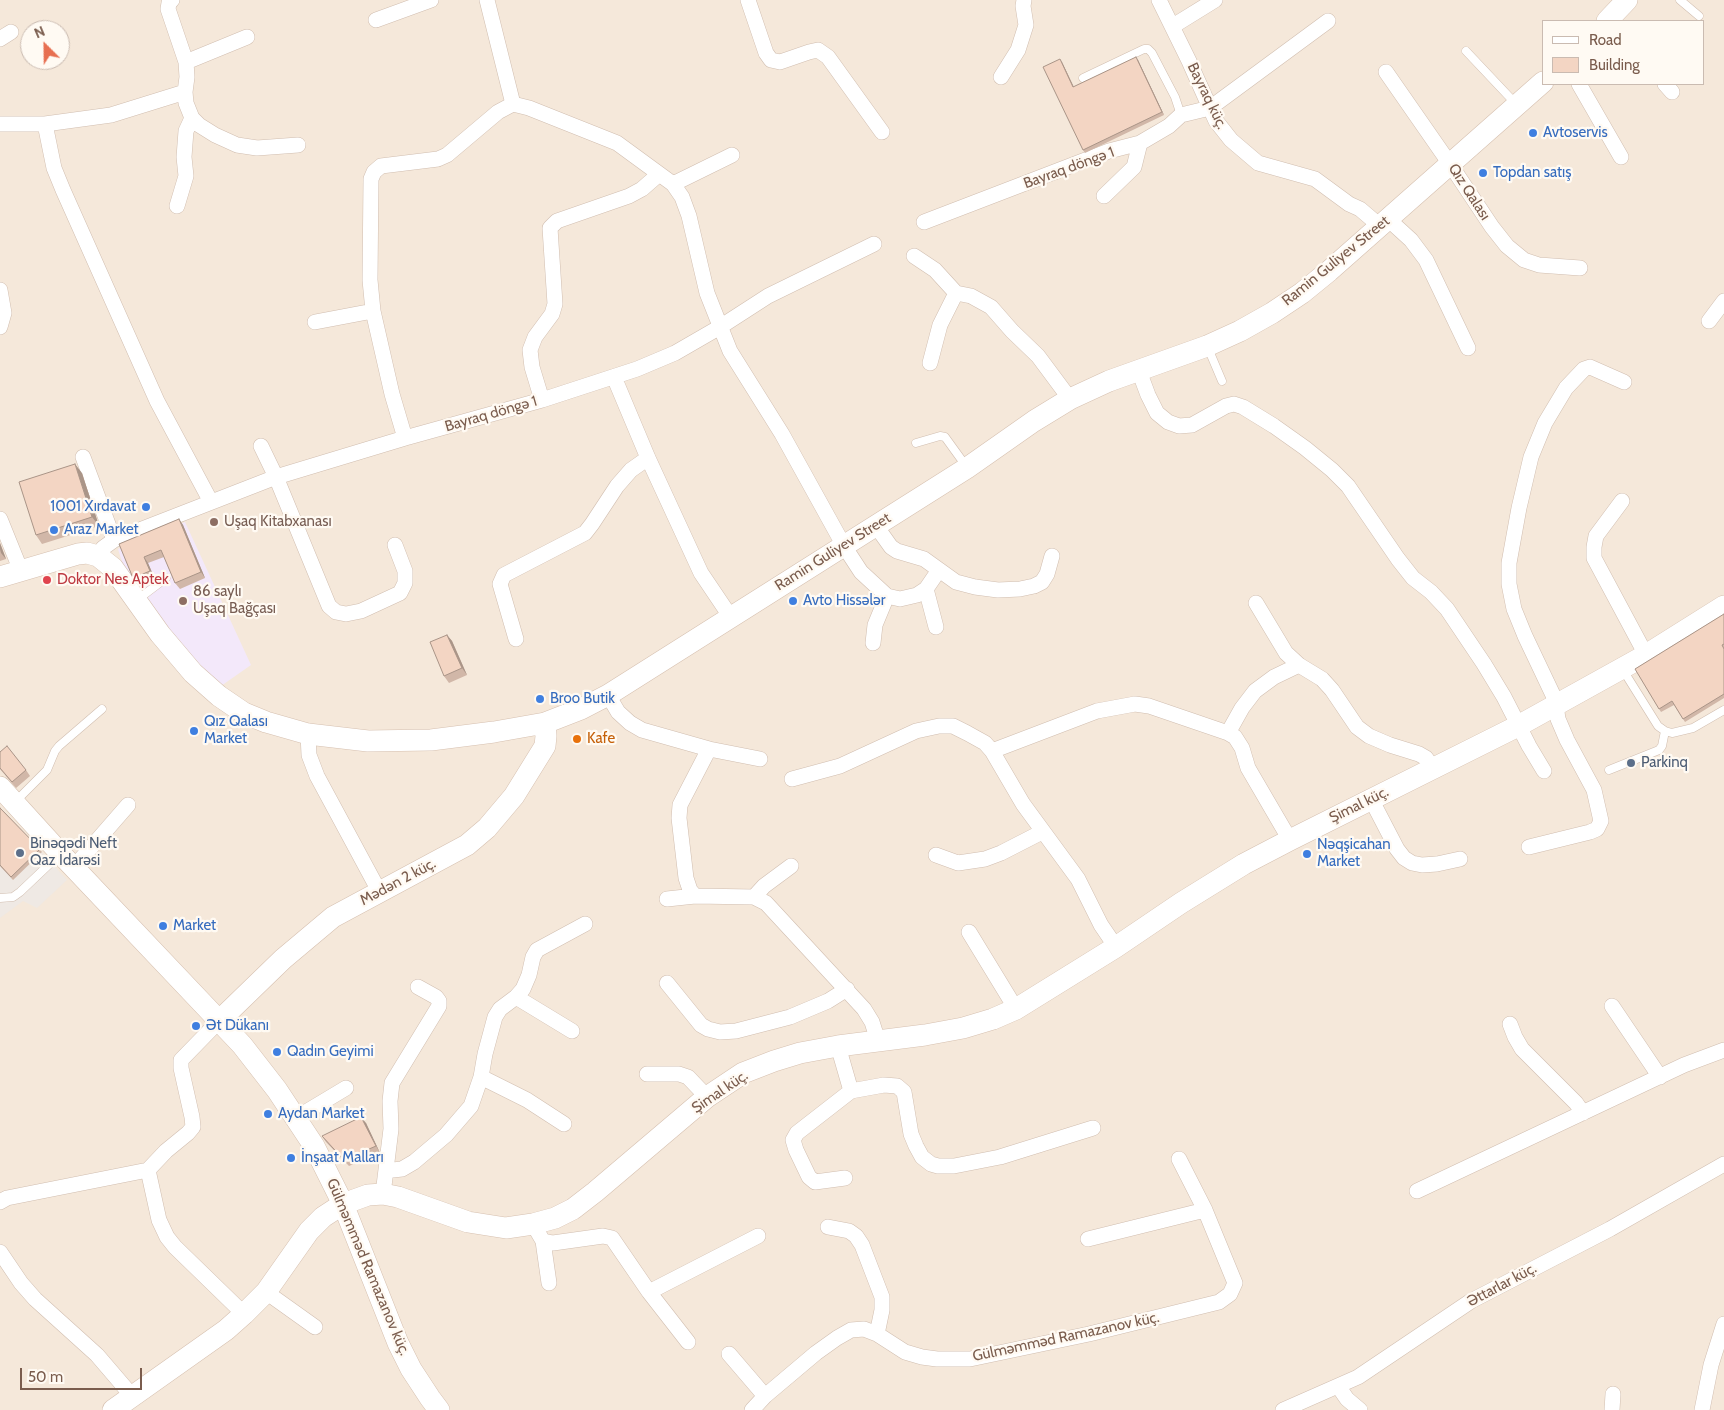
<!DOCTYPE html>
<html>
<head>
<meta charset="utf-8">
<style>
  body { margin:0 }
  #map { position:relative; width:1724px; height:1410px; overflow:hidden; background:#fdf6ec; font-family:Cabin,sans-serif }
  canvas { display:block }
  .legend { position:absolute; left:1542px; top:20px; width:162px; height:65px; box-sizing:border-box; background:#fffaf3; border:1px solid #cabbb1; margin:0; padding:6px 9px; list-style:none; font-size:15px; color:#7a5c4d }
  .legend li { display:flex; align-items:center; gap:10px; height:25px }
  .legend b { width:25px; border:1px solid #cabbb1 }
  .north { position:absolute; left:20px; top:20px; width:50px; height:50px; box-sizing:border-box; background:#fffaf3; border:1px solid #cabbb1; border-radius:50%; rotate:337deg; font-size:14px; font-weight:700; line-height:20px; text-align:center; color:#7a5c4d }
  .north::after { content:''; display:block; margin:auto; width:18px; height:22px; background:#e76f51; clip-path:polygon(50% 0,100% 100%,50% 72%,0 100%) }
  .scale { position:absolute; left:20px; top:1368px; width:122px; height:22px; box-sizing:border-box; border:2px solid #7a5c4d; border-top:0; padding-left:6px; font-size:15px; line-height:18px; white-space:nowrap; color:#7a5c4d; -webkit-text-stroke:4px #fffaf3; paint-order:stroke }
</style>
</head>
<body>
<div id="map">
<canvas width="1724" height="1410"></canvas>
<ul class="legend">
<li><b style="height:6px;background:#fff"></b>Road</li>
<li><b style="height:14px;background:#f3d5c3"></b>Building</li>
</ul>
<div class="north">N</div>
<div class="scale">50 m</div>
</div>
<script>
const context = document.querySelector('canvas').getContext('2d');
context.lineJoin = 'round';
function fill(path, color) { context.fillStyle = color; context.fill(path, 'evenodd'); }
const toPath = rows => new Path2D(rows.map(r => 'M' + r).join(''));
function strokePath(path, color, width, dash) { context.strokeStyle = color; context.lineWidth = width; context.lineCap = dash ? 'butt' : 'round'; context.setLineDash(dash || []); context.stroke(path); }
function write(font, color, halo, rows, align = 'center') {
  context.font = font + ' Cabin,sans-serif'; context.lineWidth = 4.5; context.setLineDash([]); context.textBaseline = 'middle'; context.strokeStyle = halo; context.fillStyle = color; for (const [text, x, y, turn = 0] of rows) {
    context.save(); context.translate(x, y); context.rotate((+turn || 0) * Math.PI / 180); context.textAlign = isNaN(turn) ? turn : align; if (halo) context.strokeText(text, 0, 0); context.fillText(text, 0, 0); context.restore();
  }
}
const residential = toPath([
  [0,0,1724,0,1724,1410,0,1410],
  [1543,21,1703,21,1703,84,1543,84],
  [30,30,60,30,60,60,30,60]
]);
const industrial = toPath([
  [42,852,67,880,37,908,23,901,0,918,0,866,13,880]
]);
const education = toPath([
  [185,522,251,665,221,686,182,646,124,568,118,549]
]);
const lane = toPath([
  [1680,0,1699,16],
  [1466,51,1516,104],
  [1083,78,1144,49,1148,49,1152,53,1175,97,1181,115],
  [1208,348,1222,381],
  [916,443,940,436,945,437,966,466],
  [137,600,166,578],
  [1623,670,1658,726,1665,731,1672,733,1693,728,1724,710],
  [1609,770,1659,750,1662,746,1665,731],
  [16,801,47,770,55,751,59,746,102,709],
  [0,898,13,897,20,892,59,855]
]);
const street = toPath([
  [172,0,169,3,168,9,186,62,187,77,185,92,186,103,192,118,199,125,215,135,237,145,257,148,298,145],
  [487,0,513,104,529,108,617,143,673,184,682,197,689,216,707,293,730,351,782,434,844,546,861,572,887,596,900,599,917,595,926,589,939,570],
  [748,0,766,53,771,60,780,62,809,52,818,50,828,57,882,132],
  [1159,0,1189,61,1210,108,1216,121,1231,140,1258,163,1315,179,1349,204,1360,209,1380,226],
  [376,20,431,0],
  [1173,26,1215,0],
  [0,39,11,32],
  [186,62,247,37],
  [1386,72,1450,164,1492,227,1507,246,1524,260,1539,265,1580,268],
  [1001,77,1018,50,1026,25,1023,6,1024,0],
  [1579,84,1621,157],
  [1665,84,1672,92],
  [0,124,45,124,111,115,185,92],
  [45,124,54,168,63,190,157,401,211,502],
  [673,184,732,155],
  [1104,196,1134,167,1140,143],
  [177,206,186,176,184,157,186,131,192,118],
  [1388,219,1411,240,1426,260,1468,348],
  [924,222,1109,151,1140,143,1169,126,1181,115,1210,108,1328,21],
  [914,256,935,270,956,293,971,296,991,307,1012,331,1038,356,1070,399],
  [0,290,4,313,0,327],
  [1709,321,1724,301],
  [315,322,373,311],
  [930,363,940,325,956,293],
  [1139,371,1148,395,1157,413,1168,422,1179,426,1192,425,1226,406,1234,404,1243,407,1274,426,1305,448,1332,470,1348,486,1398,559,1413,578,1431,592,1447,609,1484,664,1504,697,1529,746,1544,771],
  [614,377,648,458,701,573,730,616],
  [542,400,532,367,530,350,535,337,552,314,555,304,550,228,557,221,629,196,642,189,658,175],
  [405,438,392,394,373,311,370,280,371,179,374,172,381,166,438,159,447,155,498,112,513,104],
  [261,446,276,477,329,606,336,612,346,614,361,611,400,593,405,583,405,571,395,545],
  [83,457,114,540],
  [1622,501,1596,536,1594,547,1594,558,1646,655],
  [0,519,21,571],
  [876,526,891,547,897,551,924,559,956,582,975,587,998,590,1020,589,1034,586,1042,582,1047,574,1052,556],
  [98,556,103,548,114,540,276,477,405,438,542,400,637,369,675,353,720,327,768,296,874,244],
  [926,589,936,627],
  [1256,603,1286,653,1299,665,1322,679,1332,690,1357,727,1369,736,1390,745,1419,754,1426,758,1433,768],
  [516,639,500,584,504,575,585,533,592,524,617,486,631,470,648,458],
  [873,643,875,625,887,596],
  [608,695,618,712,630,723,642,730,709,749,760,759],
  [1228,733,1242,708,1255,691,1274,677,1299,665],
  [308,734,309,755,317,776,379,891],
  [709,749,680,805,679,818,686,878,690,890,695,896,754,897,766,903,864,1009,872,1022,878,1041],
  [992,751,1097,711,1135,704,1149,706,1228,733,1235,737,1242,748,1248,768,1290,840],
  [792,779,840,766,916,731,939,726,953,726,967,733,985,743,992,751,1023,804,1078,879,1101,925,1116,947],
  [1371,799,1397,849,1404,858,1412,863,1422,865,1437,864,1460,859],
  [1529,847,1590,832,1597,829,1601,821,1594,790,1567,740,1558,719,1556,705,1553,695,1525,636,1514,609,1509,584,1509,563,1519,508,1531,457,1545,423,1566,388,1584,369,1590,367,1624,382],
  [936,855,958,863,985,859,1001,853,1042,832],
  [74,867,128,805],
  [754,897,764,886,791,866],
  [667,899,695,896],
  [969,932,1016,1009],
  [667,983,701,1025,708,1029,720,1032,736,1031,790,1017,828,1001,847,989],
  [516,997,572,1031],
  [1612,1006,1660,1077],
  [1510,1024,1515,1037,1522,1049,1576,1103,1583,1113],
  [838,1046,851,1091],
  [647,1074,679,1074,688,1077,707,1097],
  [481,1077,527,1100,564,1124],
  [296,1118,346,1088],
  [388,1168,393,1170,402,1169,414,1162,446,1135,471,1106,481,1077,485,1054,495,1017,500,1009,516,997,523,989,529,975,533,957,537,950,585,924],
  [148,1170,166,1151,188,1133,193,1127,192,1117,181,1068,181,1060,219,1021],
  [845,1178,815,1182,809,1177,796,1150,793,1140,797,1133,851,1091,884,1085,897,1086,904,1092,911,1134,916,1146,922,1157,931,1164,938,1166,954,1166,1000,1157,1093,1128],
  [1417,1191,1684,1065,1724,1050],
  [383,1194,391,1129,390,1101,392,1083,439,1006,439,1001,436,997,418,987],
  [0,1202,7,1198,148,1170,159,1220,167,1237,175,1247,244,1314],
  [533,1224,543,1241,553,1243,603,1236,612,1238,649,1292,688,1342],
  [828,1227,849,1231,856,1236,862,1245,882,1297,882,1310,877,1334],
  [1088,1239,1205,1210],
  [543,1241,549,1283],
  [0,1252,21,1283,35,1299,97,1355,133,1397],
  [266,1292,315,1327],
  [649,1292,758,1236],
  [729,1354,765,1396],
  [1338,1386,1347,1399,1360,1410],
  [752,1410,765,1396,816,1353,837,1338,851,1330,864,1329,877,1334,905,1352,922,1357,937,1359,970,1359,1089,1334,1219,1302,1230,1294,1235,1283,1205,1210,1179,1159],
  [1283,1410,1358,1377,1471,1301,1610,1229,1724,1164],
  [1612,1410,1613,1394],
  [1702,1410,1711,1365,1724,1324]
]);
const secondary = toPath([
  [1607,21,1627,0],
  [0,577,78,554,87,553,98,556,113,568,160,634,193,673,219,696,244,713,266,722,308,734,368,741,431,740,494,732,545,723,581,709,608,695,967,468,1034,421,1070,399,1109,381,1207,346,1240,331,1272,313,1302,293,1329,271,1543,82],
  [0,787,60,853,242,1045,277,1090,314,1146,343,1204,398,1343,411,1369,430,1398,439,1410],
  [219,1021,283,959,333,917,467,845,487,828,514,796,545,746,546,736,545,723],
  [113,1410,226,1330,244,1314,266,1292,309,1231,323,1217,343,1204,368,1195,383,1194,398,1197,468,1222,506,1228,533,1224,555,1218,573,1209,595,1192,707,1097,743,1073,774,1061,800,1053,838,1046,925,1035,963,1028,993,1019,1016,1009,1116,947,1181,903,1244,864,1290,840,1518,726,1646,655,1724,606]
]);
const wall = toPath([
  [1138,60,1164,115,1085,153,1083,150,1062,62,1074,87],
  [82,473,99,526,42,544,36,535],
  [179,519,183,525,205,578,180,589,175,583,164,557,148,563,154,577,137,584,133,578,119,544],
  [0,543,6,559,0,561],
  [1724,614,1724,698,1685,722,1674,705,1661,712,1635,669],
  [447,635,452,641,467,675,449,683,444,676],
  [0,752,26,770,30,776,16,788,0,769],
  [0,808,42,852,13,880,0,866],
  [366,1123,380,1153,349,1166,326,1142,322,1136]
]);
const shadedWall = toPath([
  [1136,57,1138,60,1164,115,1162,112],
  [1060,59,1062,62,1075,90,1073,87],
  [75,464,82,473,99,526,92,517],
  [179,519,183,525,205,578,201,572],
  [0,543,6,559,1,553,0,549],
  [144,557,148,563,154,577,150,571],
  [447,635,452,641,467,675,462,668],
  [361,1117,366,1123,380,1153,376,1146]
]);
const building = toPath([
  [1136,57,1162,112,1083,150,1043,67,1060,59,1073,87,1136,57],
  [75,464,92,517,36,535,19,482,75,464],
  [179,519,201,572,175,583,161,550,144,557,150,571,133,578,119,544,179,519],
  [1724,614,1724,644,1722,645,1724,649,1724,694,1683,719,1672,701,1659,709,1635,669,1724,614],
  [447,635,462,668,444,676,430,642,447,635],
  [7,746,26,770,12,782,0,768,0,752,7,746],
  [0,808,40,849,11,877,0,865,0,808],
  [361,1117,376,1146,344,1160,322,1136,361,1117]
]);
const markers = [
  [1533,133,5,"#3f7fe0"],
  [1483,173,5,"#3f7fe0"],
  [146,507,5,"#3f7fe0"],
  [214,522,5,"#8d6e63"],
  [54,530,5,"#3f7fe0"],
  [47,580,5,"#e0444e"],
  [183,601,5,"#8d6e63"],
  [793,601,5,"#3f7fe0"],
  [540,699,5,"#3f7fe0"],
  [194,731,5,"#3f7fe0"],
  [577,739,5,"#e8710a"],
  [1631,763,5,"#5c6f8a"],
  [20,853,5,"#5c6f8a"],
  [1307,854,5,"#3f7fe0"],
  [163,926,5,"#3f7fe0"],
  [196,1026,5,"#3f7fe0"],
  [277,1052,5,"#3f7fe0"],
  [268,1114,5,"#3f7fe0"],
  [291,1158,5,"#3f7fe0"]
];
const streetNames = [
  ["Bayraq küç.",1207,96,64],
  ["Bayraq döngə 1",1069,168,-20],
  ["Qız Qalası",1469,192,57],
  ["Ramin Guliyev Street",1336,261,-39],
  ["Bayraq döngə 1",491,414,-16],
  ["Ramin Guliyev Street",833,552,-32],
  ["Şimal küç.",1359,805,-26],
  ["Mədən 2 küç.",398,882,-28],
  ["Şimal küç.",720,1092,-34],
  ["Gülməmməd Ramazanov küç.",368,1267,67],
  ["Əttarlar küç.",1502,1285,-28],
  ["Gülməmməd Ramazanov küç.",1066,1337,-12]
];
const shopNames = [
  ["Avtoservis",1543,133],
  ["Topdan satış",1493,173],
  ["1001 Xırdavat",136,507,"right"],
  ["Araz Market",64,530],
  ["Avto Hissələr",803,601],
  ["Broo Butik",550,699],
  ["Qız Qalası",204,722],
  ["Market",204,739],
  ["Nəqşicahan",1317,845],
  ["Market",1317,862],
  ["Market",173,926],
  ["Ət Dükanı",206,1026],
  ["Qadın Geyimi",287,1052],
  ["Aydan Market",278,1114],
  ["İnşaat Malları",301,1158]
];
const educationNames = [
  ["Uşaq Kitabxanası",224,522],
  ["86 saylı",193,592],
  ["Uşaq Bağçası",193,609]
];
const healthNames = [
  ["Doktor Nes Aptek",57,580]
];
const foodNames = [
  ["Kafe",587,739]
];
const serviceNames = [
  ["Parkinq",1641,763],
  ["Binəqədi Neft",30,844],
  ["Qaz İdarəsi",30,861]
];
fill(residential, '#f5e8da');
fill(industrial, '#efe9e4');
fill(education, '#f3e8fa');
strokePath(lane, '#d1beb0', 9);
strokePath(street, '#d1beb0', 16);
strokePath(secondary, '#d6c0b0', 22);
strokePath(lane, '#fff', 8);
strokePath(street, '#fff', 15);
strokePath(secondary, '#fff', 21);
fill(wall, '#d1b7a8');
fill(shadedWall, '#aa9588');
fill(building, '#f3d5c3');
strokePath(building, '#aa9588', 1);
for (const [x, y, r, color] of markers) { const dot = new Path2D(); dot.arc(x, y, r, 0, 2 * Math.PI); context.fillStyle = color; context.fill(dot); strokePath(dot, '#fffaf3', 2); }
write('15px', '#7a5c4d', '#fffaf3', streetNames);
write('15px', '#366cbe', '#fffaf3', shopNames, 'left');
write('15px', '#785e54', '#fffaf3', educationNames, 'left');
write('15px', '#be3a42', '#fffaf3', healthNames, 'left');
write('15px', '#c56008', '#fffaf3', foodNames, 'left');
write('15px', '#4e5e75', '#fffaf3', serviceNames, 'left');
</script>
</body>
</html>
